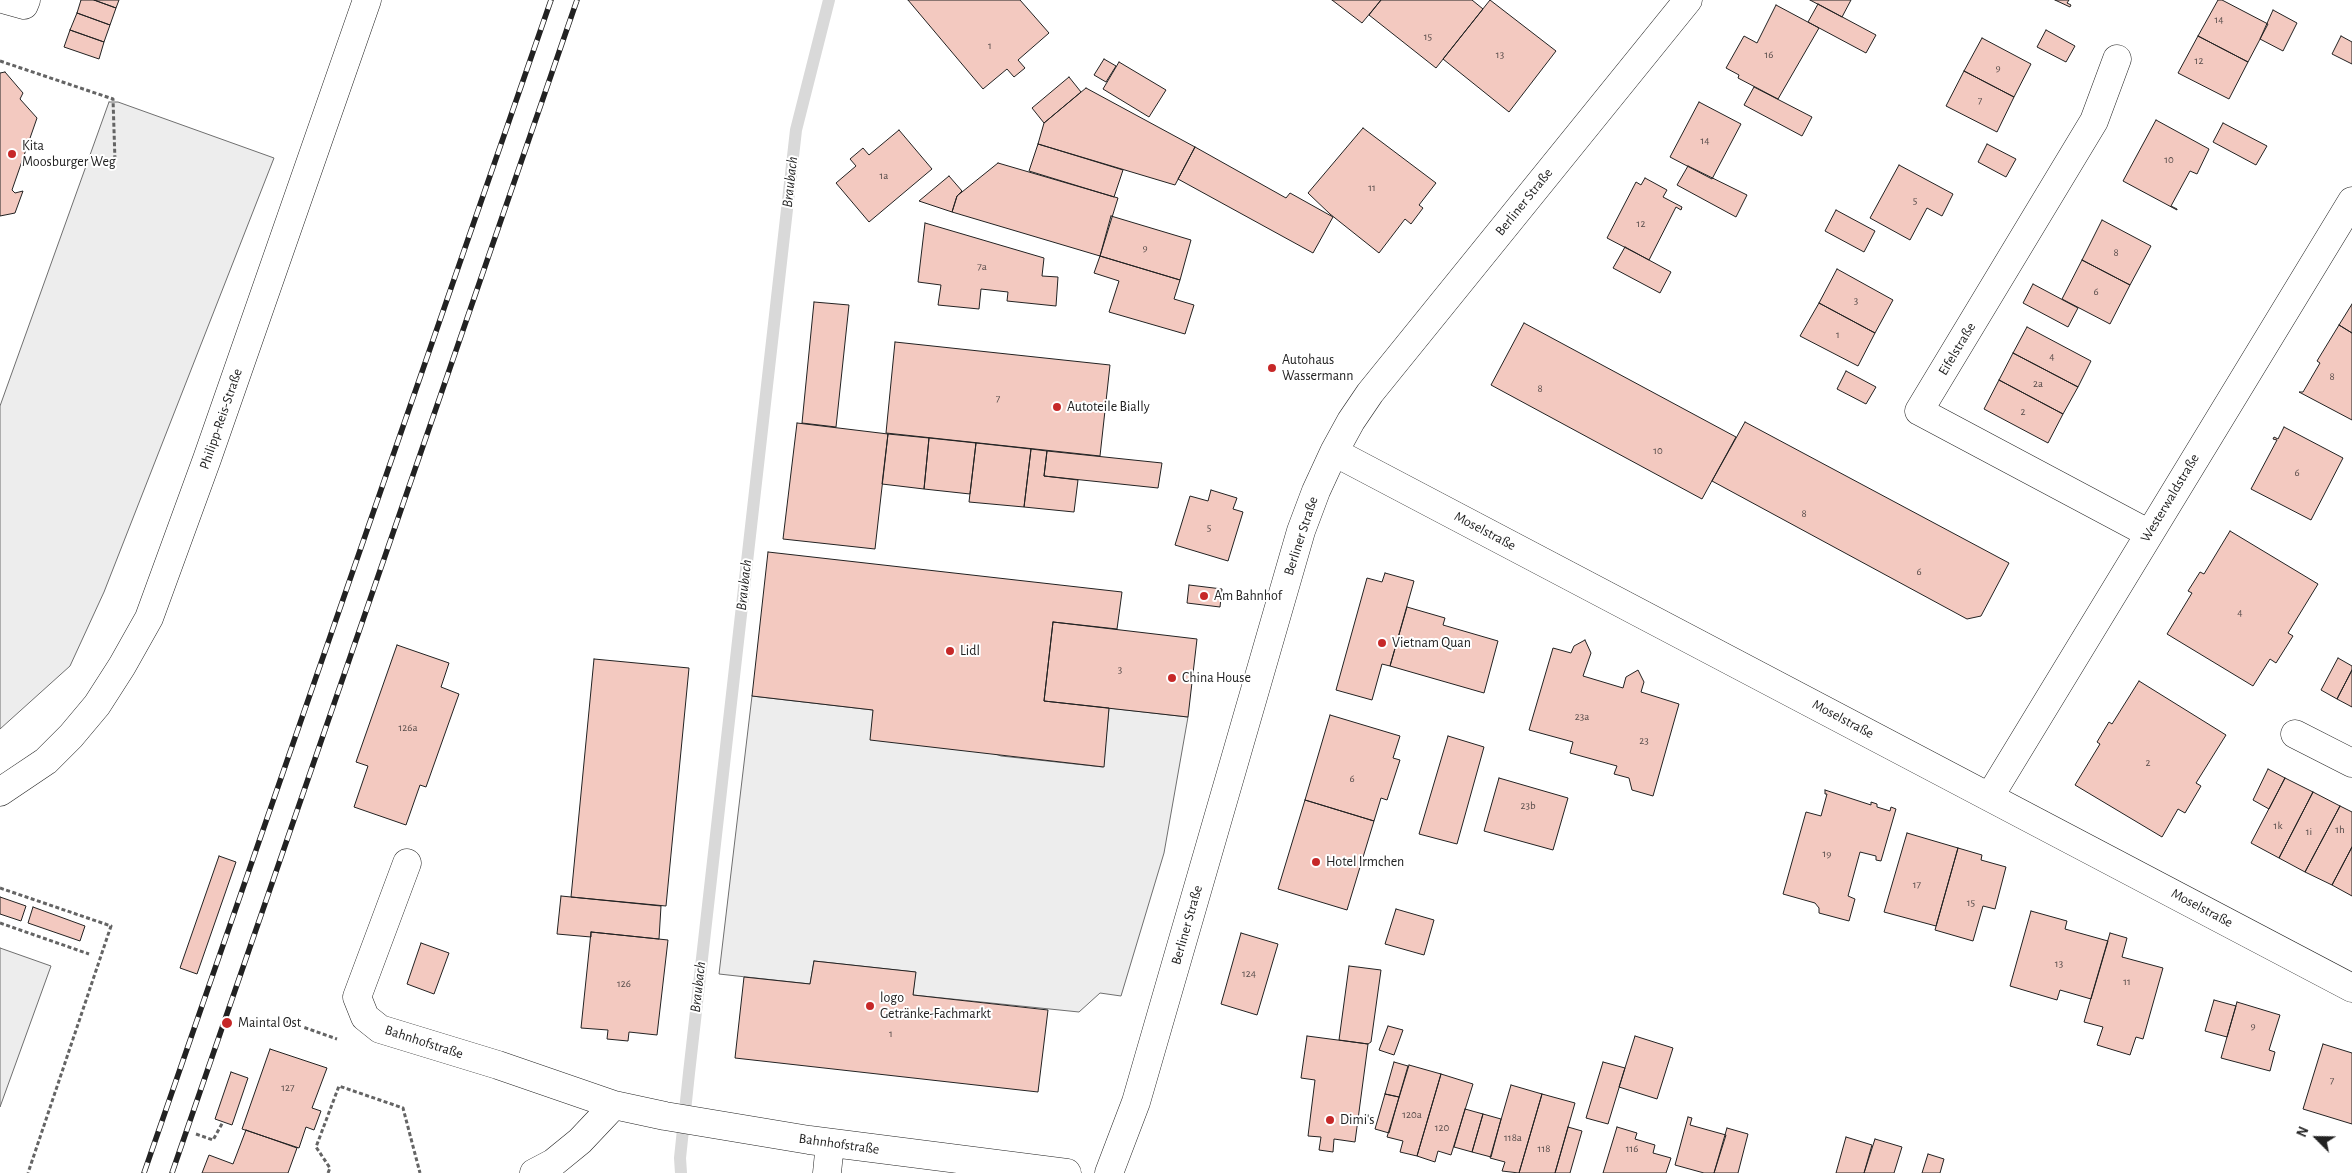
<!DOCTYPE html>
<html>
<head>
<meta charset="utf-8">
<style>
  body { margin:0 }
  #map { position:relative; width:2352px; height:1173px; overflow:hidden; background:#fff; font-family:"Alegreya Sans",sans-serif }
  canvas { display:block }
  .north { position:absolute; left:2292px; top:1113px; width:50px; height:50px; -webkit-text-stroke:4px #fff; paint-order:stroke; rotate:293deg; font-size:14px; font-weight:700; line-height:20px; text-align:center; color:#222 }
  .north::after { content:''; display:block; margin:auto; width:18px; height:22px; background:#222; clip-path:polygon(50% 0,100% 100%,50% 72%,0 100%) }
</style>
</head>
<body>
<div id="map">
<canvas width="2352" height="1173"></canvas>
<div class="north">N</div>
</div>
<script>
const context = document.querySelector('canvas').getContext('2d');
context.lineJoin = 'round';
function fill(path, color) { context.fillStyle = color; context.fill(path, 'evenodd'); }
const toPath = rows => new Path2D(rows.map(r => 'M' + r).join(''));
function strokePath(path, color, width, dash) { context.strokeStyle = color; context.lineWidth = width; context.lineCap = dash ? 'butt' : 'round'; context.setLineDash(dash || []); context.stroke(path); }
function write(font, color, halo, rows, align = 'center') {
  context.font = font + ' "Alegreya Sans",sans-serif'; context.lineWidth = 4; context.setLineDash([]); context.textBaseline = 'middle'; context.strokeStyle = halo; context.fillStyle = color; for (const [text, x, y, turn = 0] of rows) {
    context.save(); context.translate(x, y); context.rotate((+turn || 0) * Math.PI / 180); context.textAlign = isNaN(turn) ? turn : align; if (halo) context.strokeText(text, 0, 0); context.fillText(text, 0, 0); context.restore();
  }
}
const parking = toPath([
  [109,102,118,102,274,158,104,592,70,666,0,729,0,406,109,102],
  [752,696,873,710,1001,756,1103,767,1109,708,1188,717,1164,853,1121,996,1100,993,1079,1012,913,995,915,972,814,961,810,984,719,974,752,696],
  [0,948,51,966,0,1107,0,948]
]);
const stream = toPath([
  [681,1173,680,1158,689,1073,796,130,829,0]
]);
const building = toPath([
  [81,0,94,0,116,8,110,25,77,13,81,0],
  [94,0,119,0,116,8,94,0],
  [908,0,1020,0,1049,33,1018,60,1025,68,1014,77,1007,69,983,89,908,0],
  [1332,0,1381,0,1362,23,1332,0],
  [1381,0,1472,0,1483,9,1436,68,1369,15,1381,0],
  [1490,0,1556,51,1509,112,1443,59,1490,0],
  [1810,0,1851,0,1842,17,1810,0],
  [2055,0,2069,0,2067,3,2071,5,2070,7,2055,0],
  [2218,0,2222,0,2268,24,2248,62,2198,36,2218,0],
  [1818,4,1876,35,1866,53,1808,22,1818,4],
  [1776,5,1819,28,1778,99,1738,78,1739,75,1726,68,1744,36,1757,43,1776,5],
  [2273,10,2297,23,2283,51,2260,39,2273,10],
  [77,13,110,25,104,42,70,30,77,13],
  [70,30,104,42,99,59,64,47,70,30],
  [2046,30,2075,46,2066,62,2037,47,2046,30],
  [2198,36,2248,62,2229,99,2178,73,2198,36],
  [2341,36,2352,42,2352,64,2332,54,2341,36],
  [1982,38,2031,64,2014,97,1964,71,1982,38],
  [1104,59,1116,66,1106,82,1094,75,1104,59],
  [1119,62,1166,90,1149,117,1103,89,1119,62],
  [1964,71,2014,97,1997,132,1946,106,1964,71],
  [5,72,23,93,20,99,37,118,12,190,15,193,23,191,15,213,0,216,0,73,5,72],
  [1069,77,1081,92,1044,123,1032,108,1069,77],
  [1754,87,1812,117,1802,136,1744,105,1754,87],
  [1086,88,1195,147,1175,185,1038,144,1044,123,1086,88],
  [1699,102,1741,124,1712,179,1670,157,1699,102],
  [2156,120,2209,149,2197,174,2190,171,2171,206,2177,209,2177,210,2123,181,2156,120],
  [2223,123,2267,146,2256,165,2213,142,2223,123],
  [1363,128,1436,183,1419,205,1423,208,1411,224,1405,219,1379,253,1330,214,1308,193,1363,128],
  [899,130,932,169,869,222,836,183,856,166,850,159,863,148,869,155,899,130],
  [1038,144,1123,170,1114,197,1029,171,1038,144],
  [1987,144,2016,159,2006,177,1978,162,1987,144],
  [1195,147,1286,198,1290,193,1333,217,1313,253,1178,179,1195,147],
  [998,163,1118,198,1100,256,952,212,957,196,998,163],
  [1899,165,1953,194,1942,216,1927,208,1910,240,1870,218,1899,165],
  [1688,166,1747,195,1736,217,1677,185,1688,166],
  [949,176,962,191,957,196,952,212,919,201,949,176],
  [1645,178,1667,190,1663,197,1682,207,1681,210,1676,207,1649,260,1607,238,1636,182,1641,185,1645,178],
  [1836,210,1875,231,1864,252,1825,231,1836,210],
  [1111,216,1191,240,1180,280,1100,256,1111,216],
  [2102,220,2151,246,2130,285,2082,260,2102,220],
  [925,223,1044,258,1042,276,1058,277,1056,306,1007,301,1008,292,981,289,979,309,938,305,941,285,918,282,925,223],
  [1625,247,1671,272,1660,293,1613,268,1625,247],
  [1100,256,1180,280,1174,299,1194,305,1185,334,1109,312,1119,281,1094,273,1100,256],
  [2082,260,2130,285,2110,324,2062,299,2082,260],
  [1837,269,1893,300,1875,333,1819,303,1837,269],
  [2033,284,2078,308,2068,327,2023,303,2033,284],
  [814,302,849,305,836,427,802,423,814,302],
  [1819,303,1875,333,1858,366,1800,336,1819,303],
  [2352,304,2352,333,2339,325,2352,304],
  [1524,323,1736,437,1702,499,1491,385,1524,323],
  [2339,325,2352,333,2352,420,2299,392,2303,392,2320,363,2317,361,2339,325],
  [2027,327,2091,361,2078,387,2013,353,2027,327],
  [895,342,1110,365,1100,456,886,433,895,342],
  [2013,353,2078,387,2063,414,1999,380,2013,353],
  [1846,371,1876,387,1866,404,1837,389,1846,371],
  [1999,380,2063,414,2048,443,1984,409,1999,380],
  [1745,422,2009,563,1981,616,1967,619,1712,481,1745,422],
  [797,423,888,434,875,549,783,539,797,423],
  [2284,427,2343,458,2311,520,2251,489,2277,440,2273,439,2274,437,2278,439,2284,427],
  [888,434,929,438,924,489,882,484,888,434],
  [929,438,976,443,970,494,924,489,929,438],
  [976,443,1031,449,1024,507,969,502,976,443],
  [1031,449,1047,451,1044,476,1078,480,1074,512,1024,507,1031,449],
  [1047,451,1162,463,1158,488,1044,476,1047,451],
  [1211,490,1237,498,1233,509,1243,512,1228,561,1175,545,1190,496,1208,501,1211,490],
  [2230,531,2318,584,2288,633,2293,636,2276,663,2270,659,2253,686,2167,634,2192,593,2188,591,2200,572,2204,574,2230,531],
  [768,552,1122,592,1117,629,1053,622,1044,701,1109,708,1104,767,870,740,873,710,752,696,768,552],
  [1385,573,1414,581,1390,666,1382,664,1372,700,1336,690,1367,578,1382,582,1385,573],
  [1189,585,1222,589,1220,607,1187,603,1189,585],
  [1407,607,1445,618,1443,625,1498,641,1484,693,1390,666,1407,607],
  [1053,622,1197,639,1188,717,1044,701,1053,622],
  [1585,640,1591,653,1583,676,1623,688,1626,677,1638,670,1644,682,1641,692,1679,704,1653,796,1632,790,1629,778,1614,774,1617,766,1570,753,1573,742,1529,730,1553,648,1571,653,1574,646,1585,640],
  [397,645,449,663,441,687,459,694,426,787,420,785,406,825,354,807,368,766,356,762,397,645],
  [2338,658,2352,666,2352,670,2337,699,2321,690,2338,658],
  [594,659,689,668,666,906,571,897,594,659],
  [2352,670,2352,707,2337,699,2352,670],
  [2139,681,2226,735,2196,783,2201,786,2185,813,2178,809,2162,837,2075,785,2100,744,2097,742,2109,722,2112,724,2139,681],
  [1330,715,1400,736,1393,758,1400,760,1387,800,1381,798,1374,821,1305,800,1330,715],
  [1448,736,1484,747,1457,844,1419,834,1448,736],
  [2268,769,2285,778,2269,809,2253,800,2268,769],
  [1499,778,1568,798,1553,850,1484,831,1499,778],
  [2285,778,2313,792,2279,858,2251,843,2285,778],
  [1825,790,1871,805,1871,802,1877,804,1877,807,1890,811,1891,807,1896,809,1881,861,1876,860,1876,856,1860,852,1848,896,1855,899,1849,921,1819,913,1819,908,1815,903,1783,894,1806,812,1821,816,1827,794,1825,794,1825,790],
  [2313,792,2340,806,2305,872,2279,858,2313,792],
  [1305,800,1374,821,1347,910,1278,889,1305,800],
  [2340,806,2352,812,2352,847,2332,885,2305,872,2340,806],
  [1907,833,1958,848,1936,926,1884,912,1907,833],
  [2352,847,2352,896,2332,885,2352,847],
  [1958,848,1982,855,1981,860,2006,867,1995,909,1983,906,1973,941,1935,930,1958,848],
  [219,856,236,862,197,974,180,968,219,856],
  [561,896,661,906,659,939,591,932,591,937,557,934,561,896],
  [0,897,26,906,21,921,0,914,0,897],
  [33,907,85,926,80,941,28,923,33,907],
  [1396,909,1434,920,1424,955,1385,944,1396,909],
  [2031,911,2067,921,2065,929,2108,941,2091,999,2060,990,2057,1000,2010,986,2031,911],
  [591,932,668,940,657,1035,629,1032,628,1041,607,1039,608,1030,581,1028,591,932],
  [1241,933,1278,944,1257,1015,1221,1004,1241,933],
  [2110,933,2127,938,2122,957,2163,968,2143,1039,2136,1037,2130,1055,2097,1045,2103,1027,2084,1022,2110,933],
  [421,943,449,953,434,994,407,984,421,943],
  [814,961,916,972,913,995,1048,1010,1038,1092,735,1058,744,977,810,984,814,961],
  [1349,966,1381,970,1371,1042,1368,1044,1339,1040,1349,966],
  [2214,1000,2236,1006,2227,1037,2205,1031,2214,1000],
  [2237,1002,2280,1015,2269,1050,2275,1052,2270,1071,2221,1058,2237,1002],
  [1388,1026,1403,1030,1394,1055,1379,1050,1388,1026],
  [1307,1036,1368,1044,1355,1142,1334,1139,1333,1152,1319,1150,1321,1137,1308,1136,1315,1080,1301,1078,1307,1036],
  [1635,1036,1673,1048,1657,1099,1619,1087,1635,1036],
  [2323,1044,2352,1053,2352,1124,2303,1109,2323,1044],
  [270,1049,327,1068,312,1108,321,1111,314,1130,306,1127,299,1148,242,1129,270,1049],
  [1394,1062,1408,1066,1399,1097,1385,1094,1394,1062],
  [1603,1062,1625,1068,1608,1124,1586,1118,1603,1062],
  [1409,1065,1441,1074,1417,1156,1400,1152,1403,1141,1387,1137,1409,1065],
  [231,1072,248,1078,232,1125,215,1119,231,1072],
  [1441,1074,1473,1084,1451,1155,1438,1151,1435,1162,1417,1156,1441,1074],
  [1511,1085,1542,1094,1519,1173,1502,1171,1505,1162,1490,1158,1511,1085],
  [1385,1094,1399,1097,1389,1133,1375,1129,1385,1094],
  [1542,1094,1575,1103,1555,1173,1519,1173,1542,1094],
  [1465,1109,1483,1114,1472,1152,1454,1147,1465,1109],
  [1483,1114,1501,1119,1491,1157,1472,1152,1483,1114],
  [1688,1117,1692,1118,1690,1125,1726,1135,1714,1173,1704,1173,1675,1165,1688,1117],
  [1568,1127,1582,1131,1570,1173,1555,1173,1568,1127],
  [1617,1127,1637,1133,1635,1139,1655,1145,1653,1153,1671,1158,1666,1173,1603,1173,1617,1127],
  [1727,1128,1748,1134,1738,1173,1714,1173,1727,1128],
  [246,1130,297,1148,288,1173,202,1173,209,1155,233,1164,246,1130],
  [1846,1137,1872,1145,1864,1173,1836,1173,1846,1137],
  [1875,1139,1902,1147,1894,1173,1864,1173,1875,1139],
  [1928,1154,1944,1159,1940,1173,1922,1173,1928,1154]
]);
const path = toPath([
  [0,61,113,99,115,161],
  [0,888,111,926,28,1173],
  [0,923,89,954],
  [286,1021,337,1039],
  [196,1134,213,1140,223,1122],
  [328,1173,330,1168,316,1147,339,1086,403,1108,420,1173]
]);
const minor = toPath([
  [6,0,24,5,26,0],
  [2117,59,2094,121,1919,411,2148,533],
  [1334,452,2352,988],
  [2295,734,2352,763],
  [0,792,46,761,71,736,97,705,122,666,149,618,207,459,367,0],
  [1990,796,2352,201],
  [407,863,357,997,365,1017,380,1029,498,1065,614,1105,665,1116,809,1140,1067,1173],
  [534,1173,553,1163,580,1141,614,1105],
  [827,1173,830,1143],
  [1109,1173,1136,1102,1301,531,1316,491,1334,452,1351,421,1370,393,1688,0]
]);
const rail = toPath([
  [144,1173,551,0],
  [172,1173,577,0]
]);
const markers = [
  [12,154,5,"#c62828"],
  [1272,368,5,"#c62828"],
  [1057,407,5,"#c62828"],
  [1204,596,5,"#c62828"],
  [1382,643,5,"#c62828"],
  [950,651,5,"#c62828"],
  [1172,678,5,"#c62828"],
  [1316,862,5,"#c62828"],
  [870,1006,5,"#c62828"],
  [227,1023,6,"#c62828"],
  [1330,1120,5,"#c62828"]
];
const numberNames = [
  ["14",2219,20],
  ["15",1428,37],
  ["1",990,46],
  ["13",1500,55],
  ["16",1769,55],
  ["12",2199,61],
  ["9",1998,68],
  ["7",1980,101],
  ["14",1705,141],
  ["10",2169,160],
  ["1a",884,176],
  ["11",1372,188],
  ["5",1915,201],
  ["12",1641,224],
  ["9",1145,248],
  ["8",2116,253],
  ["7a",982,267],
  ["6",2096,292],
  ["3",1856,301],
  ["1",1838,335],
  ["4",2052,357],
  ["8",2332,377],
  ["2a",2038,384],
  ["8",1540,389],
  ["7",998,399],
  ["2",2023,412],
  ["10",1658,451],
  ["6",2297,473],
  ["8",1804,514],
  ["5",1209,528],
  ["6",1919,572],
  ["4",2240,613],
  ["3",1120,670],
  ["23a",1582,717],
  ["126a",408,728],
  ["23",1644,741],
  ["2",2148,763],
  ["6",1352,779],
  ["23b",1528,806],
  ["1k",2278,826],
  ["1h",2340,830],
  ["1i",2309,832],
  ["19",1827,854],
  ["17",1917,885],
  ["15",1971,903],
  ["13",2059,964],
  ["124",1249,974],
  ["11",2127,982],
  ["126",624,984],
  ["9",2253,1026],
  ["1",891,1034],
  ["7",2332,1081],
  ["127",288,1088],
  ["120a",1412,1115],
  ["120",1442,1128],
  ["118a",1513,1138],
  ["118",1544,1149],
  ["116",1632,1149]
];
const poiNames = [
  ["Kita",22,146],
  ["Moosburger Weg",22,162],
  ["Autohaus",1282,360],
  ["Wassermann",1282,376],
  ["Autoteile Bially",1067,407],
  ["Am Bahnhof",1214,596],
  ["Vietnam Quan",1392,643],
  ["Lidl",960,651],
  ["China House",1182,678],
  ["Hotel Irmchen",1326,862],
  ["logo",880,998],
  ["Getränke-Fachmarkt",880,1014],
  ["Maintal Ost",238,1023],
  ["Dimi's",1340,1120]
];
const streetNames = [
  ["Berliner Straße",1524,202,-51],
  ["Eifelstraße",1957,349,-59],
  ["Philipp-Reis-Straße",221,419,-71],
  ["Westerwaldstraße",2170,498,-59],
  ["Moselstraße",1485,531,28],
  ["Berliner Straße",1301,536,-72],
  ["Moselstraße",1843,719,28],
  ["Moselstraße",2202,908,28],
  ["Berliner Straße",1187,925,-74],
  ["Bahnhofstraße",424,1042,18],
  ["Bahnhofstraße",839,1144,8]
];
const waterNames = [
  ["Braubach",790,182,-84],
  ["Braubach",744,585,-84],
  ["Braubach",698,987,-84]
];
fill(parking, '#ededed');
strokePath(parking, '#6f6f6f', 1);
strokePath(stream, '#d9d9d9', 12);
fill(building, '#f3c9c0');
strokePath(building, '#222', 1);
strokePath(minor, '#222', 29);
strokePath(path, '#646464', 3, [4, 2.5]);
strokePath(minor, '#fff', 28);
strokePath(rail, '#222', 5.5);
strokePath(rail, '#fff', 4, [11]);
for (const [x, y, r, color] of markers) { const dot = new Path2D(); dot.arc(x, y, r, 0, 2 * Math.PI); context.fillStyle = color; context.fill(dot); strokePath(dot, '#fff', 2); }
write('11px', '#564c4a', null, numberNames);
write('14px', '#222', '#fff', poiNames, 'left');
write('14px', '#222', '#fff', streetNames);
write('italic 15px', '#222', '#fff', waterNames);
</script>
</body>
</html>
